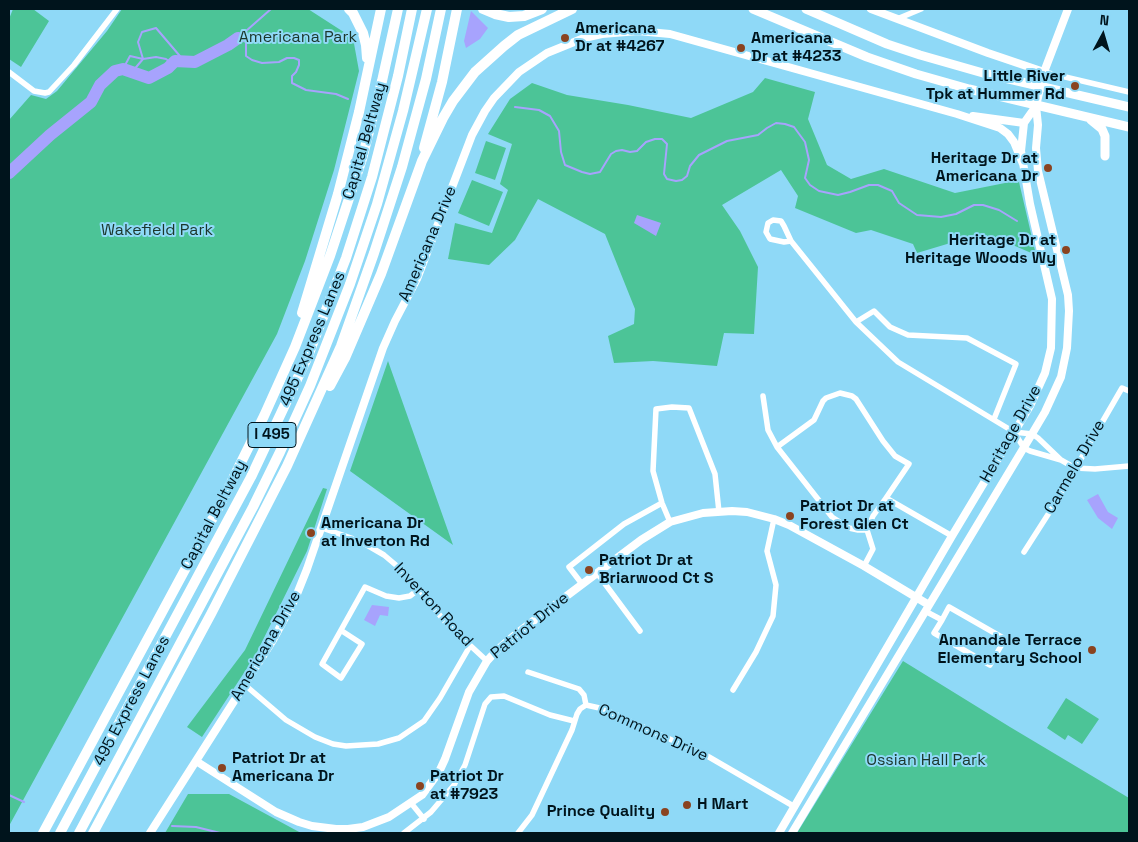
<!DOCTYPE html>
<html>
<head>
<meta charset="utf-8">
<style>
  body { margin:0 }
  #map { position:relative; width:1138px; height:842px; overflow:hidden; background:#8fd9f7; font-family:"Space Grotesk",sans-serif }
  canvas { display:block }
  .frame { position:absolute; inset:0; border:10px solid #00141c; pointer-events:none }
  .north { position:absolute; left:1078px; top:10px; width:50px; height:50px; -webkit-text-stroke:4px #8fd9f7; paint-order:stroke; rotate:6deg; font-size:14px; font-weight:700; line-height:20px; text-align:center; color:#00141c }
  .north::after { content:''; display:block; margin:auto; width:18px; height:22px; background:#00141c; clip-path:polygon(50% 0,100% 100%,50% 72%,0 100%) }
</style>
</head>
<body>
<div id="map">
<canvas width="1138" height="842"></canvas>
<div class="frame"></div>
<div class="north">N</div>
</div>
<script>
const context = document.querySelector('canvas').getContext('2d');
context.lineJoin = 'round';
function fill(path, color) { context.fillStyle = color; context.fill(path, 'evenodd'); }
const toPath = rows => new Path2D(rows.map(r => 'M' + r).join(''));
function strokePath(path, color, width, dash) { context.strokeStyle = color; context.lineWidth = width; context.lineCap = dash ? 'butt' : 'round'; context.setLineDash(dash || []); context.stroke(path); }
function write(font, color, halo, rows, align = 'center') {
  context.font = font + ' "Space Grotesk",sans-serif'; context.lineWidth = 4; context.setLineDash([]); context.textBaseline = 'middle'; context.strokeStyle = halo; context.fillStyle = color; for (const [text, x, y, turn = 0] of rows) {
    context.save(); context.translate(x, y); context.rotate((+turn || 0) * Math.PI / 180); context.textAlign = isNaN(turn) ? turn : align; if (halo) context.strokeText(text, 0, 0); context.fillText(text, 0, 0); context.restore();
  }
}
const green = toPath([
  [13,9,33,9,49,21,21,67,9,59,9,19],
  [122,9,308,9,353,38,359,71,334,170,305,261,277,334,9,826,9,120,31,95,46,99,57,91,107,31],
  [765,78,815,92,808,119,827,165,851,179,884,169,955,193,1015,181,1015,183,1019,182,1036,255,994,237,977,235,917,253,913,244,871,230,856,233,795,208,798,196,781,170,722,205,740,231,758,267,754,334,724,333,717,366,653,361,614,363,608,336,634,324,635,309,605,234,538,199,515,240,489,265,448,259,455,223,492,233,508,190,500,184,512,144,488,134,510,99,532,83,567,95,628,105,691,118,753,92],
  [486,141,506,148,495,180,475,173],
  [472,180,503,192,489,226,458,213],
  [388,361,423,460,453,545,350,471],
  [323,488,327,489,307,551,255,656,202,737,187,727,245,650],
  [903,661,1010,727,1129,798,1129,833,797,833],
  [1066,698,1099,719,1082,744,1068,735,1065,740,1047,728],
  [188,794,229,794,301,833,165,833]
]);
const water = toPath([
  [471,11,488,28,480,39,466,48,464,41],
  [637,215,661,223,656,236,634,223],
  [1098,494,1108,512,1118,518,1112,529,1098,518,1087,500],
  [372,605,389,607,388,616,380,615,375,626,364,620]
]);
const stream = toPath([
  [271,9,238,38,246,42,246,56,252,60,262,63,279,62,287,58,294,58,299,60,299,65,296,72,292,76,292,83,306,90,336,94,348,99],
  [123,69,130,56,143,59,156,57,166,59,173,64],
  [132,72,143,59,138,42,142,32,156,28,185,62],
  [515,107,539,110,550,116,559,131,561,152,565,165,582,172,590,174,600,172,611,154,616,151,622,150,630,152,637,151,646,142,655,139,662,139,667,144,664,174,667,179,676,181,682,180,687,176,690,166,699,155,727,141,758,135,767,128,776,123,785,124,794,127,805,142,809,160,805,178,810,185,819,191,838,195,850,192,869,185,878,185,892,191,899,203,917,215,941,217,956,214,974,205,983,205,999,210,1017,221],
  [9,795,24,802],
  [172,826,196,827,220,833]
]);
const river = toPath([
  [9,173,50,135,91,102,100,85,115,71,123,69,149,78,168,68,175,61,195,62,228,45,238,38]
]);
const street = toPath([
  [897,19,921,9],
  [9,72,34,91,45,93,49,92,74,65,117,9],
  [1044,72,1129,92],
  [791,241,784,242,770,239,766,232,768,223,773,220,781,221,784,226,791,241,856,322,874,311,890,327,908,335,967,338,1016,364,994,419],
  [856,322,898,362,1014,432,1024,448,1030,451,1061,460],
  [763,396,768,430,777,447],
  [1014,432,1032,434,1038,438,1061,460,1075,468,1095,469,1129,466],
  [670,522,662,503,653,471,656,409,672,407,689,408,715,474,719,512],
  [322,528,360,541,384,555,397,566,414,583,446,623,487,661],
  [867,530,858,530,849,528,832,517,777,447,814,420,823,401,826,398,840,393,852,396,856,399,883,441,895,456,909,464,886,498],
  [1024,552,1056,502,1122,388,1129,391],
  [864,566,873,549,867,530,873,516,886,498,952,536],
  [597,573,640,631],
  [582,584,569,567,624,524,662,503],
  [925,611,942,620,934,633,990,665,1005,639,949,607,942,620],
  [342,631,362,644,341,678,322,664,365,587,386,596,399,598,410,596,419,589],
  [528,672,579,689,584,695,586,705],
  [245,685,286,720,315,737,333,744,346,746,378,744,399,738,424,721,440,698,470,646],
  [733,690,756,652,773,616,776,585,767,551,774,519],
  [411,803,424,819],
  [404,833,431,812,454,785,465,765,485,704,491,697,504,696,550,715,574,721],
  [518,833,532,815,572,730,577,714,580,709,586,705,604,709,709,757,795,807]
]);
const secondary = toPath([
  [871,9,988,53,1044,72],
  [973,116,1024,123],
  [196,761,276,812,299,822,312,826,336,829,348,829,363,827,389,817,422,795,439,772,445,759,469,692,487,661,497,650,516,634,641,540,670,522,703,513,732,511,747,512,774,519,789,525,864,566,929,605],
  [150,833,273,640,295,599,307,569,383,348,395,321,417,279,472,135,485,111,494,98,519,72,547,53,584,38,602,34,638,31,670,34,957,114,1000,128,1008,134,1014,142,1023,164],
  [779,833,952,536,1030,406,1045,373,1051,348,1052,299,1030,204,1021,151,1024,123,1036,106],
  [792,833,1032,434,1045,412,1061,377,1067,348,1069,311,1068,295,1038,171,1036,148,1038,125,1036,106,1044,72,1068,9]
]);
const primary = toPath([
  [753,9,867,57,916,74,969,89,1129,127],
  [806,9,887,44,920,55,983,73,1129,107],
  [1091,120,1102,129,1105,136,1105,156]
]);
const highway = toPath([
  [349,9,353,13,363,33,366,45,367,58],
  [483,9,495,14,509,17,524,16,542,9],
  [424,148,442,82,457,9],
  [302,313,338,194,359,112,381,9],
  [330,386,345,358,381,274,422,161,443,118,453,101,475,72,504,46,518,35,572,9],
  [43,833,222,501,264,416,295,347,330,256,362,159,382,81,398,9],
  [60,833,251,477,308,356,346,258,372,177,398,76,412,9],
  [79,833,253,507,280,452,310,386,350,284,377,204,403,111,427,9],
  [93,833,211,614,287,466,341,346,374,253,402,167,426,79,441,9]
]);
const markers = [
  [565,38,5,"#8a4320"],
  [741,48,5,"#8a4320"],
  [1075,86,5,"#8a4320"],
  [1048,168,5,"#8a4320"],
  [1066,250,5,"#8a4320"],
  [790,516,5,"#8a4320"],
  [311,533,5,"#8a4320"],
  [589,570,5,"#8a4320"],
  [1092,650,5,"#8a4320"],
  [222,768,5,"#8a4320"],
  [420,786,5,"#8a4320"],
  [687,805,5,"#8a4320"],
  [665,812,5,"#8a4320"]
];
const shields = [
  [272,435,48]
];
const shieldNames = [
  ["I 495",272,435]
];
const poiNames = [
  ["Americana",575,29],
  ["Dr at #4267",575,47],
  ["Americana",751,39],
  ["Dr at #4233",751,57],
  ["Little River",1065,77,"right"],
  ["Tpk at Hummer Rd",1065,95,"right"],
  ["Heritage Dr at",1038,159,"right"],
  ["Americana Dr",1038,177,"right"],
  ["Heritage Dr at",1056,241,"right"],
  ["Heritage Woods Wy",1056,259,"right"],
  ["Patriot Dr at",800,507],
  ["Forest Glen Ct",800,525],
  ["Americana Dr",321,524],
  ["at Inverton Rd",321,542],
  ["Patriot Dr at",599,561],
  ["Briarwood Ct S",599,579],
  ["Annandale Terrace",1082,641,"right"],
  ["Elementary School",1082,659,"right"],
  ["Patriot Dr at",232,759],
  ["Americana Dr",232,777],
  ["Patriot Dr",430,777],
  ["at #7923",430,795],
  ["H Mart",697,805],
  ["Prince Quality",655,812,"right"]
];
const parkNames = [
  ["Americana Park",298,38],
  ["Wakefield Park",157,231],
  ["Ossian Hall Park",926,761]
];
const streetNames = [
  ["Capital Beltway",365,141,-74],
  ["Americana Drive",428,244,-67],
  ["495 Express Lanes",313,339,-67],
  ["Heritage Drive",1011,434,-61],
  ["Carmelo Drive",1075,467,-60],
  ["Capital Beltway",214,515,-62],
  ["Inverton Road",433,605,47],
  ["Patriot Drive",530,626,-39],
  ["Americana Drive",266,646,-60],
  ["495 Express Lanes",132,701,-62],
  ["Commons Drive",653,733,24]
];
fill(green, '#4cc497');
fill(water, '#a7a3fd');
strokePath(stream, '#a7a3fd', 2);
strokePath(river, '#a7a3fd', 12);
strokePath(street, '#fff', 5.5);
strokePath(secondary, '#fff', 8);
strokePath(primary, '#fff', 9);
strokePath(highway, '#fff', 10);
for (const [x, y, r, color] of markers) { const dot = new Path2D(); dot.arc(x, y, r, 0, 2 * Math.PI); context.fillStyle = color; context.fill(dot); strokePath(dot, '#8fd9f7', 2); }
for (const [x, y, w] of shields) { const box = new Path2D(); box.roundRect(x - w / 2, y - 12.5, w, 25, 4); context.fillStyle = '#8fd9f7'; context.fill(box); strokePath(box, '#00141c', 1); }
write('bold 15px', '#00141c', null, shieldNames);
write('bold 16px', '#00141c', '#8fd9f7', poiNames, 'left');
write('16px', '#1c362b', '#8fd9f7', parkNames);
write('16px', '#00141c', '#8fd9f7', streetNames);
</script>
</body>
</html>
